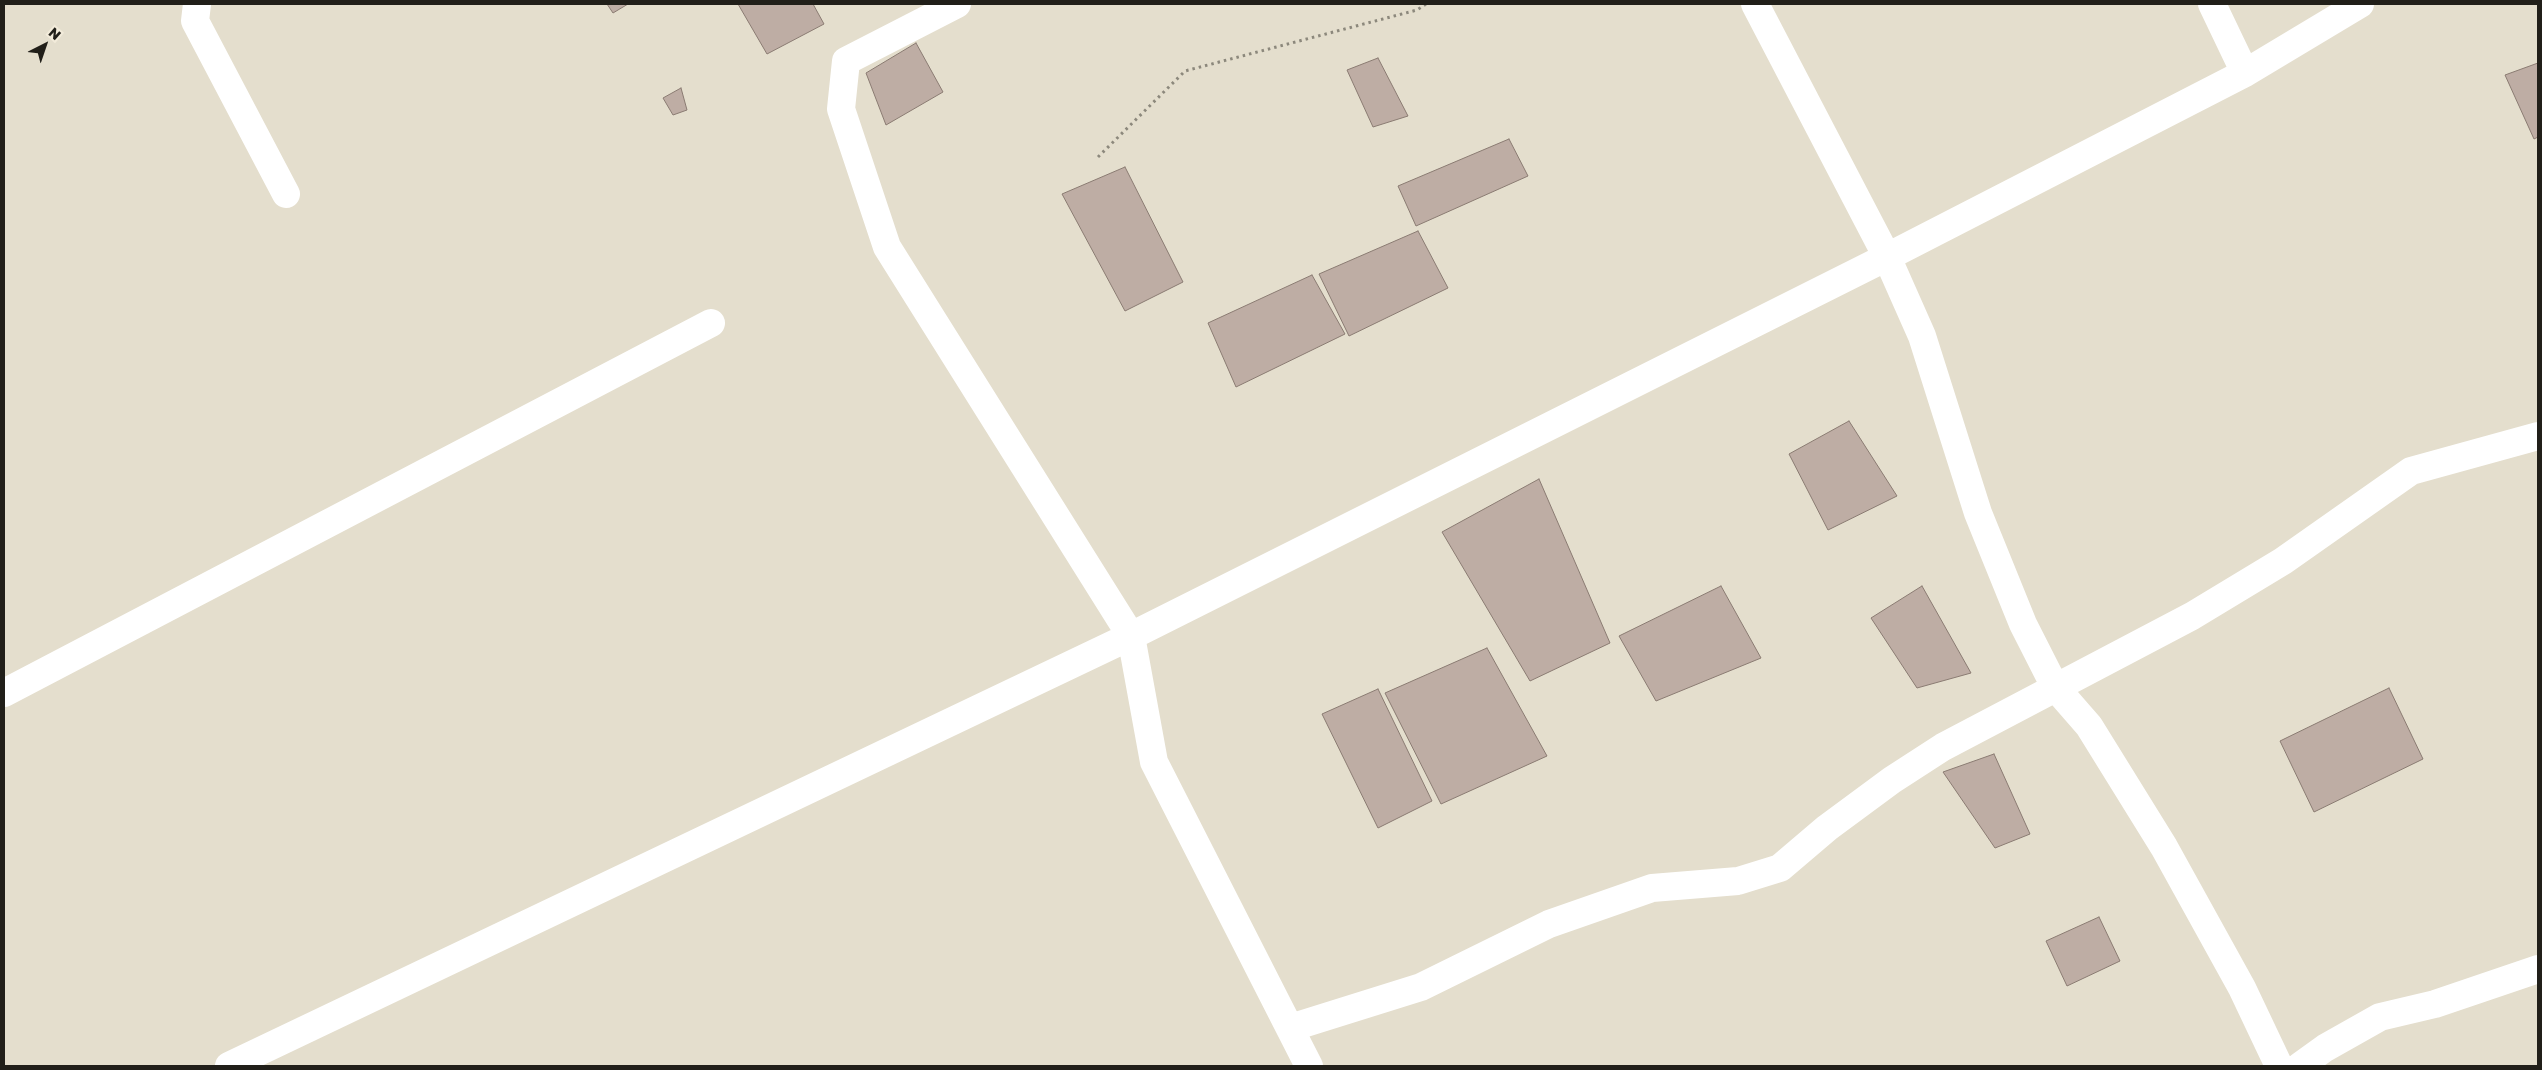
<!DOCTYPE html>
<html>
<head>
<meta charset="utf-8">
<style>
  body { margin:0 }
  #map { position:relative; width:2542px; height:1070px; overflow:hidden; background:#e4decd; font-family:"Golos Text",sans-serif }
  canvas { display:block }
  .frame { position:absolute; inset:0; border:5px solid #211f19; pointer-events:none }
  .north { position:absolute; left:20px; top:20px; width:50px; height:50px; -webkit-text-stroke:4px #f2ebda; paint-order:stroke; rotate:41deg; font-size:14px; font-weight:700; line-height:20px; text-align:center; color:#211f19 }
  .north::after { content:''; display:block; margin:auto; width:18px; height:22px; background:#211f19; clip-path:polygon(50% 0,100% 100%,50% 72%,0 100%) }
</style>
</head>
<body>
<div id="map">
<canvas width="2542" height="1070"></canvas>
<div class="frame"></div>
<div class="north">N</div>
</div>
<script>
const context = document.querySelector('canvas').getContext('2d');
context.lineJoin = 'round';
function fill(path, color) { context.fillStyle = color; context.fill(path, 'evenodd'); }
const toPath = rows => new Path2D(rows.map(r => 'M' + r).join(''));
function strokePath(path, color, width, dash) { context.strokeStyle = color; context.lineWidth = width; context.lineCap = dash ? 'butt' : 'round'; context.setLineDash(dash || []); context.stroke(path); }
const building = toPath([
  [607,4,628,4,613,13,607,4],
  [738,4,813,4,824,24,767,54,738,4],
  [916,43,943,92,886,125,866,73,916,43],
  [1378,58,1408,116,1373,127,1347,70,1378,58],
  [2538,63,2538,137,2534,139,2505,75,2538,63],
  [681,88,687,110,673,115,663,98,681,88],
  [1509,139,1528,176,1416,226,1398,186,1509,139],
  [1125,167,1183,282,1125,311,1062,194,1125,167],
  [1418,231,1448,288,1349,336,1319,274,1418,231],
  [1312,275,1345,334,1236,387,1208,323,1312,275],
  [1849,421,1897,496,1828,530,1789,454,1849,421],
  [1539,479,1610,643,1530,681,1442,532,1539,479],
  [1721,586,1761,658,1656,701,1619,636,1721,586],
  [1922,586,1971,673,1917,688,1871,618,1922,586],
  [1487,648,1547,756,1441,804,1385,693,1487,648],
  [2389,688,2423,759,2314,812,2280,741,2389,688],
  [1378,689,1432,801,1378,828,1322,714,1378,689],
  [1994,754,2030,834,1995,848,1943,772,1994,754],
  [2099,917,2120,961,2067,986,2046,941,2099,917]
]);
const path = toPath([
  [1098,157,1185,71,1417,10,1426,4]
]);
const minor = toPath([
  [197,4,195,21,286,194],
  [957,4,846,61,841,109,887,247,1131,636,1154,762,1309,1066],
  [1755,4,1887,257,1922,336,1978,513,2023,624,2055,687,2089,726,2164,847,2242,988,2279,1066],
  [2212,4,2245,73],
  [4,693,711,323],
  [1290,1028,1421,987,1549,924,1652,888,1738,881,1780,868,1827,828,1892,780,1943,747,2192,616,2283,561,2411,471,2538,436],
  [229,1066,1131,636,1887,257,2245,73,2360,4],
  [2300,1066,2325,1048,2380,1017,2435,1004,2538,969]
]);
fill(building, '#beada4');
strokePath(building, '#8a7b72', 1);
strokePath(path, '#8c887c', 3, [2.5, 4]);
strokePath(minor, '#fff', 28);
</script>
</body>
</html>
